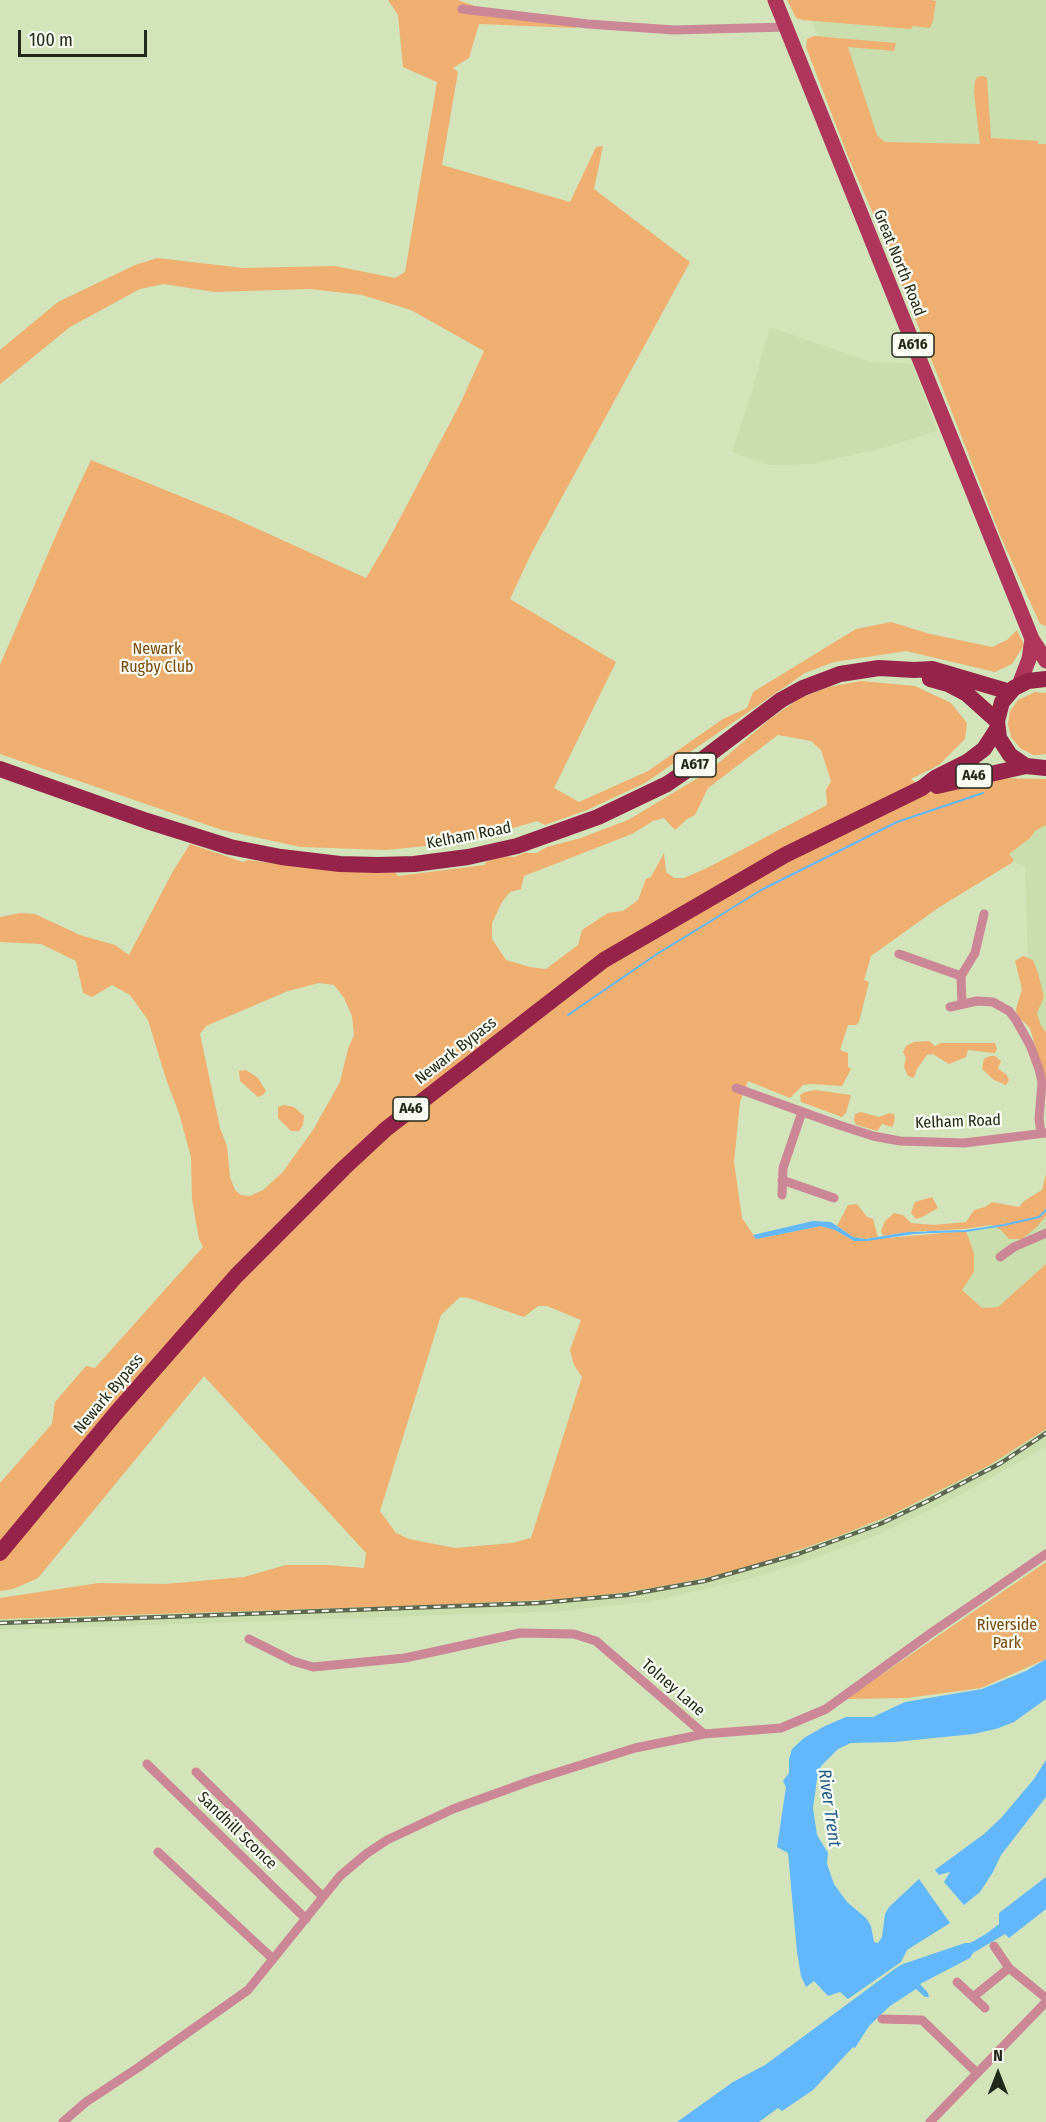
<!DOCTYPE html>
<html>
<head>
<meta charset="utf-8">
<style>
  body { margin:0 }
  #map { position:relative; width:1046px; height:2122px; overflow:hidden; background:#d3e3ba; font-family:"Fira Sans Condensed",sans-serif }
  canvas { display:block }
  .north { position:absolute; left:968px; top:2044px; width:60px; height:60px; -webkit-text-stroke:4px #fbfff6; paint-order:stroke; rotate:0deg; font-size:16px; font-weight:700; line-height:24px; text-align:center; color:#222919 }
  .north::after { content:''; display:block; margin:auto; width:21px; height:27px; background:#222919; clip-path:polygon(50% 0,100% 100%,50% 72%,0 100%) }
  .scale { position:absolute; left:18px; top:30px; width:129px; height:27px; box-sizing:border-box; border:3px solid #222919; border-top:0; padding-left:8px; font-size:18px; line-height:21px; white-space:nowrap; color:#222919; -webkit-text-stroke:4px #fbfff6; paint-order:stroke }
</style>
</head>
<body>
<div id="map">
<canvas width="1046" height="2122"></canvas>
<div class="north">N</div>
<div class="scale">100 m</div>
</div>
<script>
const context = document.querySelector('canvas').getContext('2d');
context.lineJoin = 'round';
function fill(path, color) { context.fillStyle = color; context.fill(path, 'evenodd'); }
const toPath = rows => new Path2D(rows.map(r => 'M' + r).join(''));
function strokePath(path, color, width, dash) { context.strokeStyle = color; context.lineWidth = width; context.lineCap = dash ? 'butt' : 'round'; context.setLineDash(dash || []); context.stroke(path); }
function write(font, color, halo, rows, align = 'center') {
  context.font = font + ' "Fira Sans Condensed",sans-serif'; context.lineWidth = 4.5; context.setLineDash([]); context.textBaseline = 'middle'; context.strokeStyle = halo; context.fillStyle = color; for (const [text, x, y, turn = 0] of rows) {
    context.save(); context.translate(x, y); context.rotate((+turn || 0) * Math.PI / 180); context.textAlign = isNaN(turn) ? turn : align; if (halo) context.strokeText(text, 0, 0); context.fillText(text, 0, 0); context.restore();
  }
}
const built = toPath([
  [804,0,1046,0,1046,144,864,155],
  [770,327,870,362,913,364,937,431,883,448,812,464,769,465,732,452,749,401],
  [1046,796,1046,1075,1028,965,1025,867,1013,862,1013,859,1009,854,1029,839],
  [1046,1212,1046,1264,998,1307,982,1308,962,1289,974,1272,974,1253,966,1231,1004,1225],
  [1046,1429,1046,1446,1031,1455,953,1499,875,1536,812,1559,753,1578,653,1601,560,1611,0,1630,0,1619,433,1605,717,1575,766,1561,836,1537,891,1515,988,1466]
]);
const green = toPath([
  [388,0,458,0,483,9,552,15,581,19,576,28,479,24,469,58,453,68,458,72,442,165,570,202,596,147,603,146,594,189,690,262,531,554,510,599,616,662,554,788,579,802,648,771,723,719,747,708,753,692,856,629,891,622,930,634,992,647,1007,640,1017,630,1024,645,1012,664,995,672,906,651,834,662,805,673,645,783,587,810,545,825,537,821,466,842,386,850,301,847,222,830,0,754,0,665,63,519,91,460,227,515,366,578,388,541,461,402,484,351,411,310,362,295,310,289,214,292,164,284,140,289,70,327,0,384,0,350,58,302,135,265,157,258,243,268,335,266,395,278,405,272,437,82,403,67,398,15],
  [787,0,931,0,936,1,933,21,930,28,913,26,911,29,803,20,796,18],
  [814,36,896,43,894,51,848,47,877,135,885,142,980,144,974,92,975,81,977,77,983,76,987,78,991,138,1038,141,1038,144,1046,144,1046,626,1040,624,1000,535,883,236,849,159,806,47,807,39],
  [861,681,915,686,951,703,967,723,965,739,939,765,911,779,929,793,959,785,996,778,1046,779,1046,825,1035,831,1029,839,1009,854,1013,859,1013,862,938,908,871,956,864,980,869,982,859,1022,856,1025,848,1025,840,1050,848,1053,848,1067,851,1069,842,1086,812,1084,803,1085,790,1098,748,1081,740,1102,734,1162,742,1218,756,1239,821,1226,835,1230,854,1241,966,1231,974,1253,974,1272,962,1290,982,1308,998,1307,1046,1264,1046,1429,988,1466,891,1515,836,1537,766,1561,717,1575,670,1585,620,1593,560,1599,433,1605,0,1619,0,1598,99,1583,165,1584,244,1577,286,1565,328,1565,364,1568,366,1553,204,1376,38,1578,13,1589,0,1591,0,1483,52,1424,55,1402,86,1366,95,1368,203,1247,199,1239,192,1199,191,1157,179,1113,166,1079,148,1020,130,995,112,985,92,997,83,993,76,961,41,944,0,942,0,917,20,913,35,914,80,935,115,945,129,955,173,871,190,844,243,862,248,860,295,866,395,872,398,876,485,865,486,862,502,856,515,857,524,853,537,853,547,847,581,838,628,820,708,772,770,719,800,698,829,687],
  [778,735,811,741,821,750,831,781,826,790,827,805,707,868,684,878,674,878,666,872,664,853,651,877,646,879,638,900,623,911,608,913,582,930,578,945,546,969,530,967,506,960,492,939,492,923,502,902,510,892,521,889,524,876,632,834,653,821,664,818,675,830,687,819,695,815,708,788],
  [319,983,334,985,344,998,352,1016,354,1035,348,1049,340,1082,313,1130,282,1173,263,1190,250,1196,241,1195,235,1190,230,1177,227,1146,220,1128,200,1034,206,1026,288,991],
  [460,1297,469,1298,524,1317,538,1306,547,1306,581,1320,570,1350,574,1365,582,1377,531,1538,512,1543,455,1548,409,1539,396,1533,380,1511,441,1315],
  [1035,692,1046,693,1046,754,1040,755,1033,755,1020,748,1011,737,1008,724,1010,711,1018,700],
  [1023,956,1033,960,1038,973,1044,997,1037,1013,1041,1026,1046,1032,1046,1085,1030,1028,1017,1015,1016,1009,1022,989,1015,961],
  [929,1041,935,1046,941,1043,995,1043,997,1049,995,1053,968,1050,966,1057,949,1064,933,1054,927,1055,917,1069,914,1078,908,1076,904,1067,906,1058,903,1052,906,1046,914,1042],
  [990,1056,995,1056,1001,1061,998,1069,1006,1074,1009,1080,1006,1085,994,1080,982,1069,984,1059],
  [246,1070,258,1078,266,1091,263,1095,258,1097,240,1081,239,1071],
  [815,1090,851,1095,846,1113,842,1117,801,1102,800,1095,805,1092],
  [284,1105,294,1107,304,1116,303,1125,299,1131,291,1131,278,1118,278,1107],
  [861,1112,879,1117,890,1113,895,1115,894,1123,892,1127,882,1124,877,1131,857,1125,854,1121,855,1114],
  [1046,1174,1046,1216,1037,1227,1022,1239,1009,1239,1001,1230,991,1225,964,1229,908,1232,883,1236,881,1231,885,1221,894,1213,903,1215,911,1223,934,1225,966,1222,974,1210,985,1207,992,1202,1019,1207,1024,1201,1042,1190],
  [932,1197,938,1208,922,1217,916,1219,911,1213,915,1202],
  [857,1204,867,1217,873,1219,878,1237,865,1239,853,1237,837,1226,848,1205],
  [1046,1562,1046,1659,981,1688,907,1698,846,1699]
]);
const water = toPath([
  [813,1221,831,1222,853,1237,865,1239,908,1232,966,1231,914,1234,867,1241,854,1241,835,1230,821,1226,756,1239,753,1235],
  [1046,1659,1046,1699,1014,1722,996,1729,973,1734,895,1742,851,1743,838,1749,821,1766,817,1779,813,1808,817,1835,828,1853,827,1864,834,1884,847,1902,866,1918,871,1926,874,1942,878,1943,882,1937,885,1914,889,1907,919,1879,950,1923,907,1950,901,1962,848,1999,840,1992,828,1996,814,1981,806,1987,801,1976,797,1952,788,1853,777,1847,786,1787,783,1781,789,1773,789,1759,792,1749,804,1738,825,1726,846,1717,873,1717,905,1702,982,1689,1026,1671],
  [1046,1760,1046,1797,1001,1855,993,1872,980,1892,964,1905,944,1882,950,1872,939,1875,935,1870,984,1834,1001,1818,1034,1779],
  [1046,1877,1046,1909,1009,1938,1005,1934,973,1953,970,1958,920,1984,928,1993,929,1997,925,1997,916,1989,890,2006,869,2026,855,2048,853,2047,813,2090,782,2111,778,2108,759,2122,677,2122,733,2082,765,2065,896,1968,903,1964,965,1943,970,1943,986,1934,999,1924,999,1913]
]);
const stream = toPath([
  [568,1015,657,954,763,889,897,822,983,793],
  [928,1232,966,1231,1004,1225,1039,1217,1046,1210]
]);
const street = toPath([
  [462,9,588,24,674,30,786,27],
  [899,954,961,976],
  [962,1004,961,976,975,953,984,914],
  [950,1007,977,1001,993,1002,1009,1011,1016,1020,1030,1045,1039,1069,1042,1082,1039,1119,1041,1133],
  [736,1088,839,1125,873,1136,900,1141,964,1143,1046,1133],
  [782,1180,834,1198],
  [782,1195,783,1168,802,1112],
  [1000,1257,1014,1247,1046,1233],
  [249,1639,293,1661,313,1667,405,1658,520,1633,574,1634,596,1641,704,1734,781,1728,826,1709,931,1633,1046,1554],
  [147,1764,306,1919],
  [196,1772,323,1897],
  [158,1852,273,1959],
  [994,1946,1009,1968,1046,1998],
  [957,1982,985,2008],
  [973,1997,1009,1968],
  [882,2019,922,2020,977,2073],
  [63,2122,86,2102,139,2067,248,1990,340,1876,366,1854,387,1840,453,1809,533,1780,635,1748,704,1734],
  [930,2122,1046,2002]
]);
const primary = toPath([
  [775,0,1032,639,1046,661],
  [1019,685,1029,659,1032,639]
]);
const highway = toPath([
  [930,679,948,684,967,694,997,721],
  [1046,679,1028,681,1014,688,1002,702,997,721,999,738,1010,755,1026,766,1046,768],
  [0,769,147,821,230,847,281,857,340,864,377,865,414,864,468,857,517,846,598,817,667,784,699,762,781,700,803,688,840,674,879,668,914,670,932,669,1010,692],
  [937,786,1026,766],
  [0,1553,116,1413,236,1276,344,1168,386,1129,604,960,785,855,922,788,935,778,967,762,984,749,997,729]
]);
const rail = toPath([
  [0,1623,539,1603,627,1595,704,1581,798,1554,880,1524,928,1501,1001,1463,1046,1433]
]);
const shields = [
  [913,345,42],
  [695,765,42],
  [974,776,36],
  [411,1109,36]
];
const shieldNames = [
  ["A616",913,345],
  ["A617",695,765],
  ["A46",974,776],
  ["A46",411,1109]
];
const streetNames = [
  ["Great North Road",899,263,68],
  ["Kelham Road",469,836,-11],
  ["Newark Bypass",456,1051,-38],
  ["Kelham Road",958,1122,-2],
  ["Newark Bypass",109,1394,-50],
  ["Tolney Lane",673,1688,41],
  ["Sandhill Sconce",237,1831,44]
];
const parkNames = [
  ["Newark",157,650],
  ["Rugby Club",157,668],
  ["Riverside",1007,1626],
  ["Park",1007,1644]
];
const waterNames = [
  ["River Trent",829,1808,82]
];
fill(built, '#cadead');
fill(green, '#eeaf70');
fill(water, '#63b7fc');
strokePath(stream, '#63b7fc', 2);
strokePath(street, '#cb8796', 9);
strokePath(primary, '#af355c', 15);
strokePath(highway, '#96244a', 16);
strokePath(rail, '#5e6850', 4.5);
strokePath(rail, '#fbfff6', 2, [7]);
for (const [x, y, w] of shields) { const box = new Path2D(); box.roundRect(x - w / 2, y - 12, w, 24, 4.5); context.fillStyle = '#fbfff6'; context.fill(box); strokePath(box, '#222919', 1.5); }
write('bold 15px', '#222919', null, shieldNames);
write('16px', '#222919', '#fbfff6', streetNames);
write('16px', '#78480a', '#fbfff6', parkNames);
write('italic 18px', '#1e5a87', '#fbfff6', waterNames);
</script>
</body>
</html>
